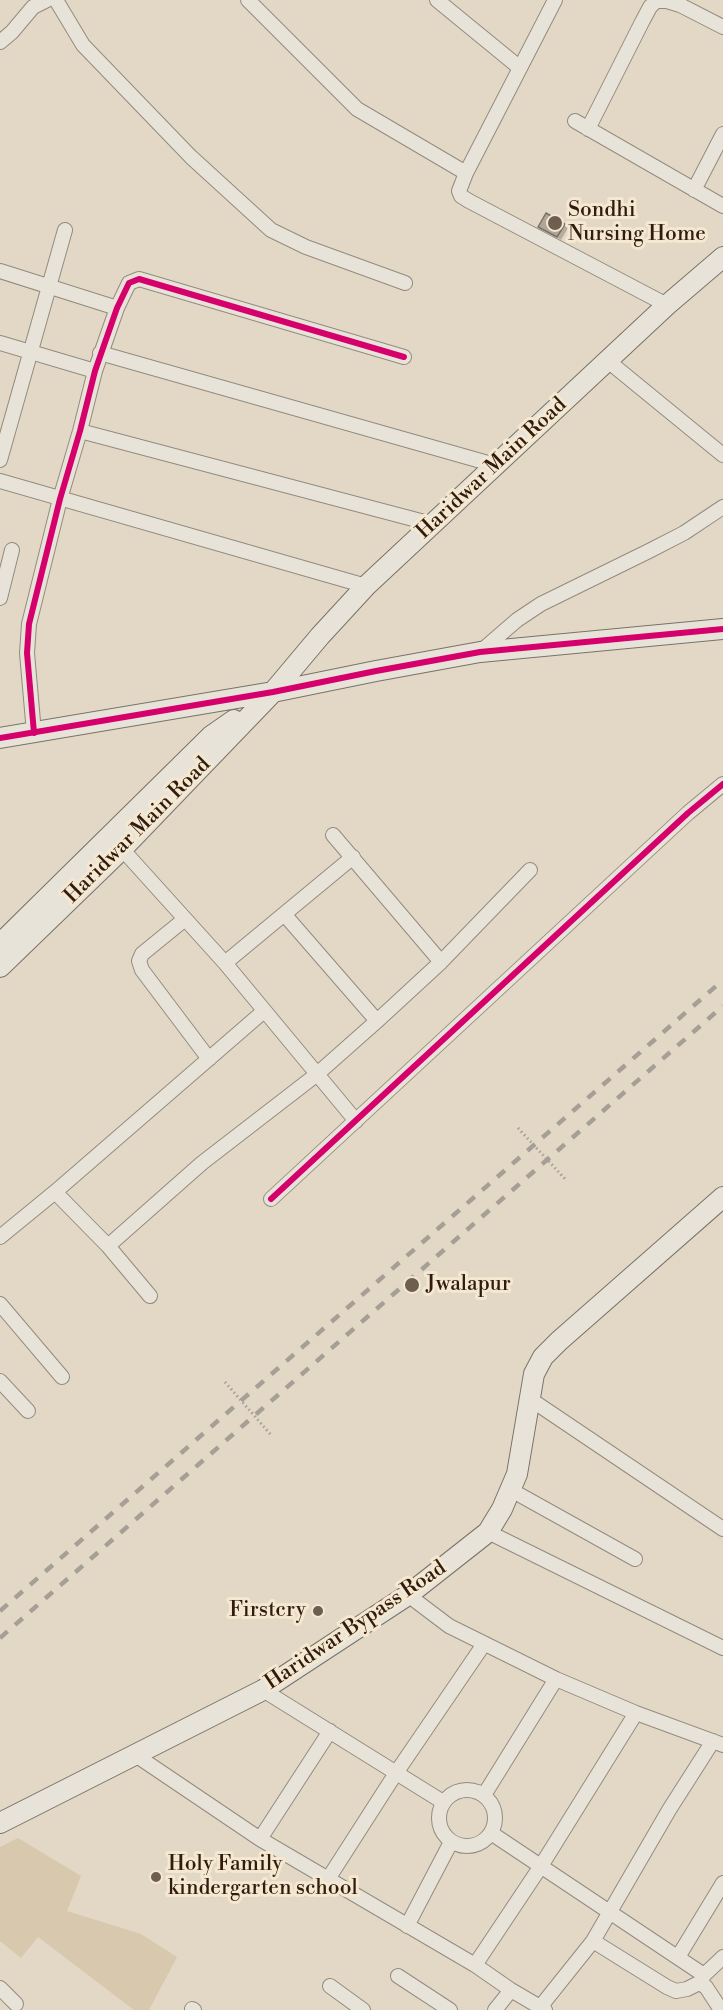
<!DOCTYPE html>
<html>
<head>
<meta charset="utf-8">
<style>
  body { margin:0 }
  canvas { display:block; background:#e2d8c5 }
</style>
</head>
<body>
<canvas width="723" height="2010"></canvas>
<script>
const context = document.querySelector('canvas').getContext('2d');
context.lineJoin = 'round';
function fill(path, color) { context.fillStyle = color; context.fill(path, 'evenodd'); }
const toPath = rows => new Path2D(rows.map(r => 'M' + r).join(''));
function strokePath(path, color, width, dash) { context.strokeStyle = color; context.lineWidth = width; context.lineCap = dash ? 'butt' : 'round'; context.setLineDash(dash || []); context.stroke(path); }
function write(font, color, halo, rows, align = 'center') {
  context.font = font + ' "Libre Bodoni",serif'; context.lineWidth = 6; context.setLineDash([]); context.textBaseline = 'middle'; context.strokeStyle = halo; context.fillStyle = color; for (const [text, x, y, turn = 0] of rows) {
    context.save(); context.translate(x, y); context.rotate((+turn || 0) * Math.PI / 180); context.textAlign = isNaN(turn) ? turn : align; if (halo) context.strokeText(text, 0, 0); context.fillText(text, 0, 0); context.restore();
  }
}
const green = toPath([
  [18,1838,81,1876,67,1911,141,1934,177,1957,149,2010,134,2010,38,1937,21,1958,0,1941,0,1847]
]);
const shadow = toPath([
  [564,225,568,228,561,240,540,227]
]);
const building = toPath([
  [546,213,565,224,557,237,538,227,546,213]
]);
const street = toPath([
  [56,0,83,45,191,157,271,230,306,247,405,283],
  [248,0,357,109,466,173],
  [437,0,520,68],
  [555,0,466,173,459,191,461,196,469,201,667,305],
  [0,42,12,32,33,7,47,0],
  [575,121,723,206],
  [588,129,642,22,650,7,656,1,667,1,680,5,723,27],
  [694,190,723,134],
  [0,271,117,308],
  [0,343,95,371],
  [100,353,495,465],
  [608,361,723,455],
  [80,431,432,524],
  [0,460,65,230],
  [0,481,366,586],
  [0,598,12,550],
  [480,652,517,620,541,604,649,551,684,533,723,507],
  [34,733,27,653,29,624,60,499,80,431,95,371,117,308,129,283,139,279,404,357],
  [333,835,441,962],
  [122,849,225,963,356,1121],
  [284,914,377,1021],
  [185,919,142,954,139,961,142,970,209,1059],
  [225,963,353,857],
  [55,1192,108,1246,150,1296],
  [271,1199,688,813,723,784],
  [0,1237,55,1192,264,1011],
  [108,1246,202,1163,316,1075,377,1021,441,962,530,870],
  [0,1304,62,1377],
  [0,1381,28,1411],
  [530,1399,723,1529],
  [511,1490,635,1559],
  [488,1532,723,1648],
  [408,1595,449,1626,556,1679,636,1713,723,1745],
  [263,1690,443,1802],
  [134,1754,260,1839,475,1965,511,1990,545,2010],
  '439 1818a28 28 0 1 1 56 0a28 28 0 1 1-56 0Z',
  [484,1795,556,1679],
  [491,1833,704,1975],
  [260,1839,330,1731],
  [328,1879,396,1773,484,1644],
  [407,1926,451,1842],
  [593,1941,667,1987,676,1991,687,1989,699,1983,706,1987,721,2010],
  [678,1957,723,1883],
  [475,1965,541,1866,636,1713],
  [398,1976,450,2010],
  [701,1981,704,1975,723,1957],
  [330,1986,363,2010],
  [0,1988,16,2004],
  [541,2006,593,1941,669,1810,713,1741],
  [192,2009,194,2010],
  [495,2010,511,1990]
]);
const secondary = toPath([
  [0,738,273,692,376,671,480,652,723,629],
  [0,944,211,736,234,720],
  [0,967,122,849,273,692,320,636,366,586,667,305,723,257],
  [0,1823,263,1690,408,1595,488,1532,502,1509,517,1474,534,1374,543,1357,559,1341,723,1197]
]);
const rail = toPath([
  [0,1611,723,980],
  [0,1638,723,1006]
]);
const pathBridge = toPath([
  [518,1128,566,1180],
  [225,1382,271,1435]
]);
const cycleway = toPath([
  [34,733,27,653,29,624,60,499,80,431,95,371,117,308,129,283,139,279,404,357],
  [0,738,273,692,376,671,480,652,723,629],
  [271,1199,688,813,723,784]
]);
const markers = [
  [555,223,8,"#6e5e4f"],
  [412,1285,8,"#6e5e4f"],
  [318,1611,6,"#6e5e4f"],
  [156,1877,6,"#6e5e4f"]
];
const poiNames = [
  ["Sondhi",568,211],
  ["Nursing Home",568,235],
  ["Jwalapur",426,1285],
  ["Firstcry",306,1611,"right"],
  ["Holy Family",168,1865],
  ["kindergarten school",168,1889]
];
const streetNames = [
  ["Haridwar Main Road",492,469,-43],
  ["Haridwar Main Road",138,831,-45],
  ["Haridwar Bypass Road",356,1626,-34]
];
fill(green, '#d8c8ae');
fill(shadow, '#0003');
fill(building, '#afa699');
strokePath(building, '#7a7267', 1.5);
strokePath(street, '#938b7f', 16);
strokePath(secondary, '#7a7267', 22);
strokePath(street, '#e8e3d9', 14);
strokePath(secondary, '#e8e3d9', 20);
strokePath(rail, '#a69f96', 4.5, [10, 10]);
strokePath(pathBridge, '#a69f96', 3, [1.5, 3]);
strokePath(cycleway, '#d6006c', 6);
for (const [x, y, r, color] of markers) { const dot = new Path2D(); dot.arc(x, y, r, 0, 2 * Math.PI); context.fillStyle = color; context.fill(dot); strokePath(dot, '#f5e8d1', 2); }
write('21px', '#301c0f', '#f5e8d1', poiNames, 'left');
write('21px', '#301c0f', '#f5e8d1', streetNames);
</script>
</body>
</html>
